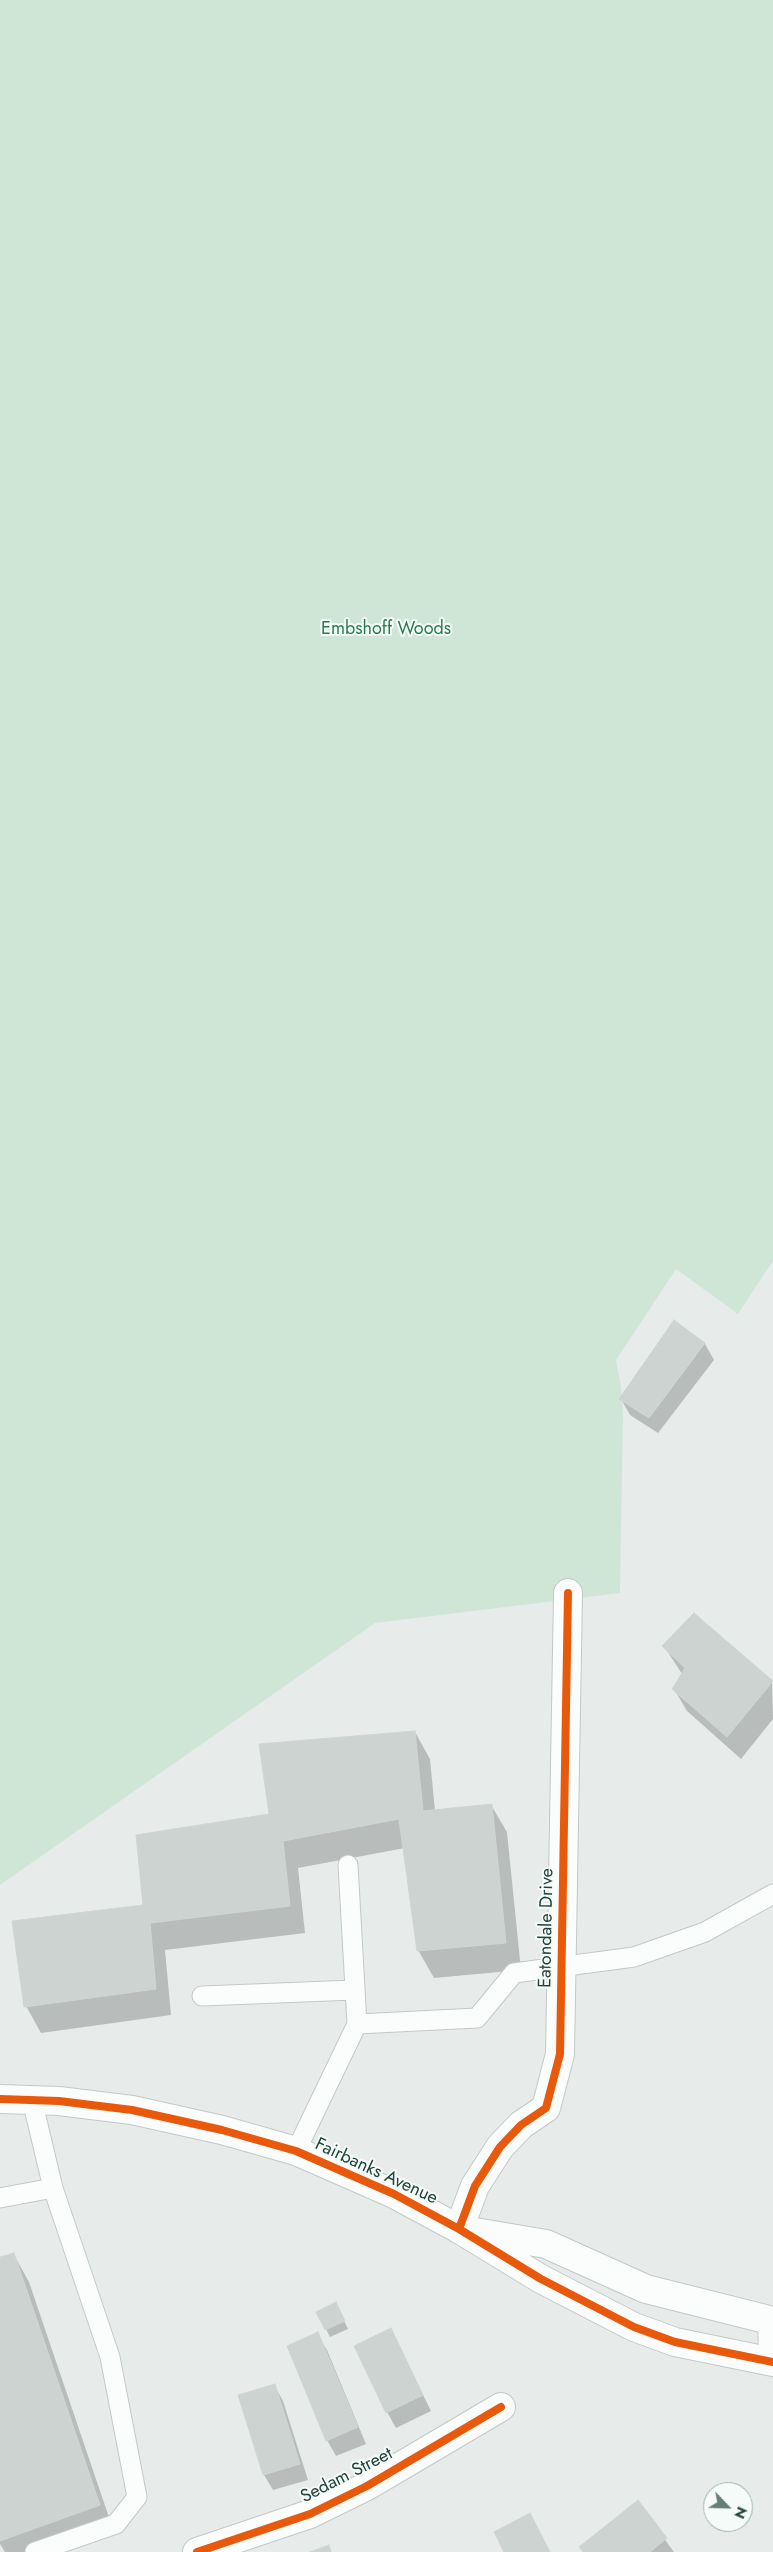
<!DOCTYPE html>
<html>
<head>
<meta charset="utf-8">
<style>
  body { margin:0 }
  #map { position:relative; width:773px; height:2552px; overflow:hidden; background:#e7ecea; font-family:Jost,sans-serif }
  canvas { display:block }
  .north { position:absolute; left:703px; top:2482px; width:50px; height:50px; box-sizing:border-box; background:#f5fbf8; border:1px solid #a0b1ac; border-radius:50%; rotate:114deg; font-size:14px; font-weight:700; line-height:20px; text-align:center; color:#21433b }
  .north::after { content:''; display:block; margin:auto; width:18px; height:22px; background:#667e78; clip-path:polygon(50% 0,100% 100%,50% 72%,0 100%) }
</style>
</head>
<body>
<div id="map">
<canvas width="773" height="2552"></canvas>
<div class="north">N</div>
</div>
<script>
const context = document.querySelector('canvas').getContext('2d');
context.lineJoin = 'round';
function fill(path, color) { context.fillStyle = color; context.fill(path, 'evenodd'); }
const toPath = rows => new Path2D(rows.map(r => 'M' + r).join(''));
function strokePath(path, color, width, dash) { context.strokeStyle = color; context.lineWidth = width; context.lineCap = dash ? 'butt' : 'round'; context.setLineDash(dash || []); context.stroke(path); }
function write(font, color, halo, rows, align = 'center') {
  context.font = font + ' Jost,sans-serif'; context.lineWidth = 4; context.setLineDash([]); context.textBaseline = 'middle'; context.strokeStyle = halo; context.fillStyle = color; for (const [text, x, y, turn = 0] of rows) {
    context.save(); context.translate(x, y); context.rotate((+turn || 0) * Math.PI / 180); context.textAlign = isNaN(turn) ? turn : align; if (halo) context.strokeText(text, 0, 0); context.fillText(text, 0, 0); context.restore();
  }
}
const green = toPath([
  [0,0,773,0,773,1261,738,1314,676,1269,616,1360,621,1386,623,1414,620,1593,375,1623,0,1885]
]);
const shadow = toPath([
  [675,1322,705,1344,714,1360,658,1433,630,1415,621,1399],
  [664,1646,772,1682,773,1719,741,1759,687,1711,674,1689,682,1674],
  [415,1732,430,1759,435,1811,491,1805,507,1832,521,1970,434,1978,418,1950,405,1848,298,1868,305,1933,165,1950,171,2015,41,2033,26,2006,144,1907,271,1815],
  [14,2255,29,2282,114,2532,59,2552,5,2552,0,2544,0,2258],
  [340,2312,348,2329,330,2337,326,2329],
  [317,2334,327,2350,366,2444,336,2456,327,2440],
  [399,2346,431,2411,396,2428,387,2412],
  [274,2385,283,2401,308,2480,273,2490,264,2475],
  [637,2502,674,2552,583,2552]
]);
const building = toPath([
  [674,1320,705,1343,649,1418,619,1399,674,1320],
  [694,1613,773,1681,727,1737,672,1689,685,1668,662,1646,694,1613],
  [415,1731,423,1811,492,1804,506,1943,417,1951,399,1819,283,1841,290,1906,150,1923,156,1989,24,2007,12,1921,143,1905,136,1835,269,1814,259,1744,415,1731],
  [14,2253,100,2505,0,2541,0,2257,14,2253],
  [336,2302,345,2321,325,2330,316,2312,336,2302],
  [391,2328,423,2395,386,2413,354,2346,391,2328],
  [318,2332,358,2427,326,2441,287,2346,318,2332],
  [275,2384,300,2464,263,2475,238,2395,275,2384],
  [638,2500,667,2538,650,2552,583,2552,579,2547,638,2500],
  [530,2513,550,2552,504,2552,494,2532,530,2513],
  [329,2545,331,2552,310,2552,329,2545]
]);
const lane = toPath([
  [348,1865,357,2024],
  [202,1996,354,1990],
  [32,2100,53,2188,110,2357,137,2497,116,2524,35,2552],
  [296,2151,357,2024,477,2018,514,1973,634,1957,705,1932,773,1894],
  [0,2198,53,2188]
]);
const street = toPath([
  [459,2229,475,2186,500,2147,521,2125,546,2108,560,2054,568,1593],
  [772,2321,773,2354],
  [197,2552,310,2514,367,2486,501,2407]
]);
const secondary = toPath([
  [0,2099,59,2101,132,2110,222,2130,296,2151,394,2194,459,2229,541,2279,634,2327,675,2342,773,2362],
  [475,2232,546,2244,646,2289,773,2321]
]);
const cycleway = toPath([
  [0,2099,59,2101,132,2110,222,2130,296,2151,394,2194,459,2229,541,2279,634,2327,675,2342,773,2362],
  [459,2229,475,2186,500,2147,521,2125,546,2108,560,2054,568,1593],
  [197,2552,310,2514,367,2486,501,2407]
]);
const parkNames = [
  ["Embshoff Woods",386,630]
];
const streetNames = [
  ["Eatondale Drive",547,1928,-89],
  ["Fairbanks Avenue",376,2172,25],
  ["Sedam Street",347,2476,-27]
];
fill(green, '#cfe6d7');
fill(shadow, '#0003');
fill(building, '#cdd3d1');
strokePath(building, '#cfd5d3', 1);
strokePath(lane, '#c4c9c7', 21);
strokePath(street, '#c4c9c7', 30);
strokePath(secondary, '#c2cac7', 30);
strokePath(lane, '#fbfcfc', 19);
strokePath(street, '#fbfcfc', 28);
strokePath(secondary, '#fbfcfc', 28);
strokePath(cycleway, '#e8590c', 8);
write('18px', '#277e4d', '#f5fbf8', parkNames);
write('18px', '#21433b', '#f5fbf8', streetNames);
</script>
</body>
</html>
